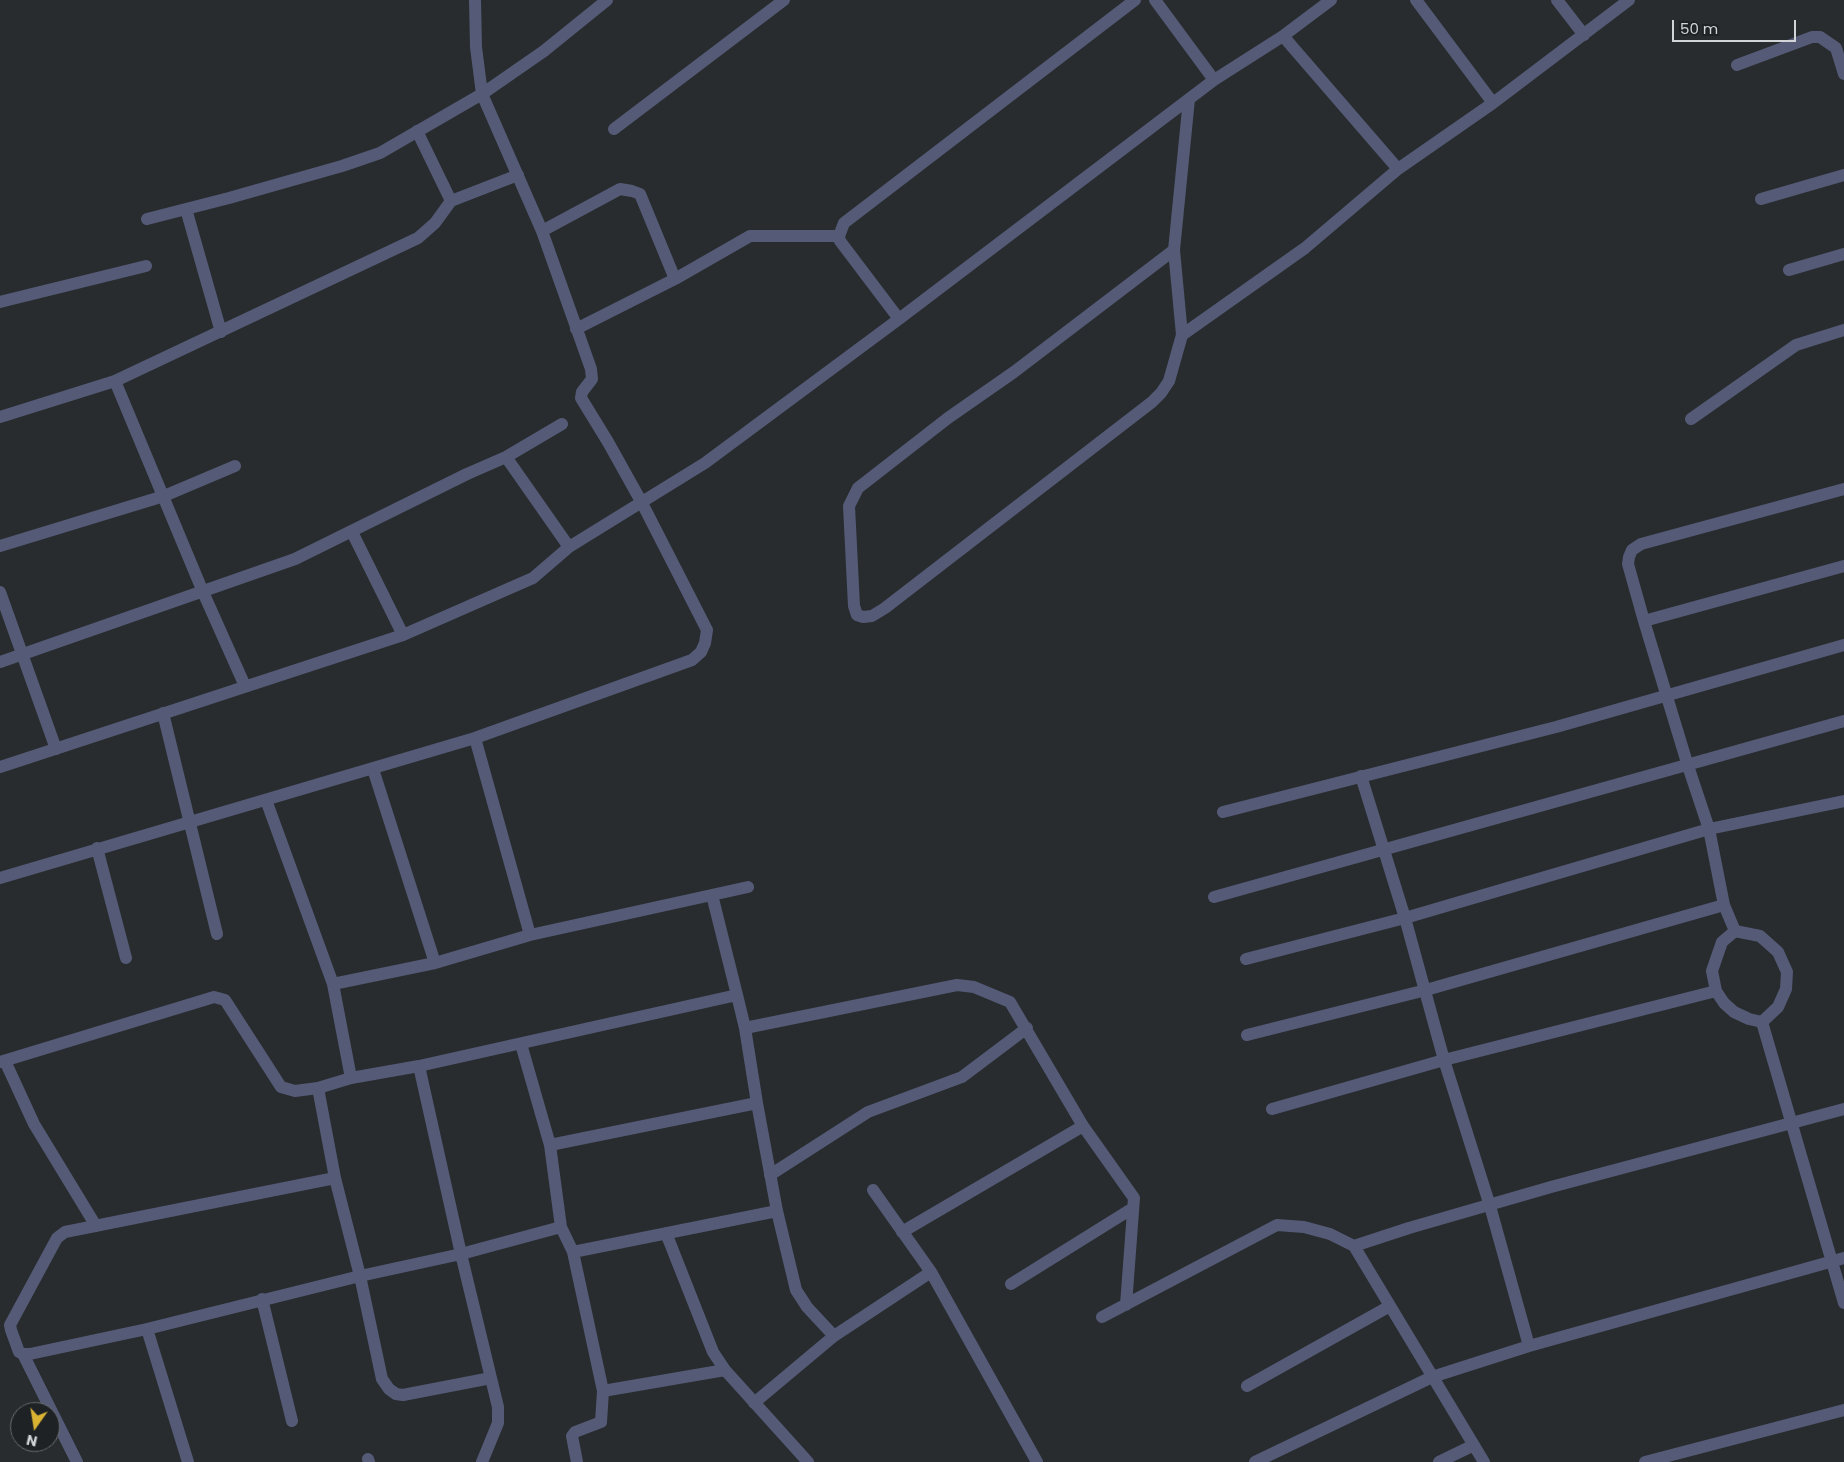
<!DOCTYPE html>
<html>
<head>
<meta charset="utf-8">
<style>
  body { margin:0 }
  #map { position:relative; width:1844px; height:1462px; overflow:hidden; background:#282c2f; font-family:Poppins,sans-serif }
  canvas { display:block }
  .north { position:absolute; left:10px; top:1402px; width:50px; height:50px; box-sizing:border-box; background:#1e2225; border:1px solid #666a6c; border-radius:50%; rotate:193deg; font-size:14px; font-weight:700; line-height:20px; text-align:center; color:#d2d5d7 }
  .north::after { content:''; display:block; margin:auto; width:18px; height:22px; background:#dab333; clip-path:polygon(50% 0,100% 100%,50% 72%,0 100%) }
  .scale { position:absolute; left:1672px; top:20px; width:124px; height:22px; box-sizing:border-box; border:2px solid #d2d5d7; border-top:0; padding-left:6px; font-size:15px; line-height:18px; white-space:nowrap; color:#d2d5d7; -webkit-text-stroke:4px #1e2225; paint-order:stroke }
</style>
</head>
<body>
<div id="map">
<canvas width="1844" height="1462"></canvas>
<div class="north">N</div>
<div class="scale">50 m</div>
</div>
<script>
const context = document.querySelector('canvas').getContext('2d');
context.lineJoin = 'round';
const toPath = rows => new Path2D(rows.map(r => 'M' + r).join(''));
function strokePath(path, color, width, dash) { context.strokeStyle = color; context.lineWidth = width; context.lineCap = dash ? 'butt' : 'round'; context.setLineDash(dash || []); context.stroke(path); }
const minor = toPath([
  [1135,0,844,223,839,236,840,241,899,319,1214,80,1283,36,1331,0],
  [1155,0,1214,80],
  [1416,0,1493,103],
  [1557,0,1584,35],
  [1283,36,1398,169],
  [1737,65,1812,37,1820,37,1836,48,1844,74],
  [1189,99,1174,250,1182,335,1305,248,1398,169,1493,103,1629,0],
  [614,129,784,0],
  [417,131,451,201],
  [1761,199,1844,175],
  [186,209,221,332],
  [147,219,229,198,342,166,380,153,482,94,544,51,607,0],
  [542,231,620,189,632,191,640,194,675,279],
  [1174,250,1014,372,948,418,858,488,849,506,854,606,857,615,863,617,872,616,885,608,1152,402,1161,393,1169,381,1182,335],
  [1789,270,1844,254],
  [0,302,146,266],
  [576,329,675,279,750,236,839,236],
  [115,381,203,592,245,686],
  [0,417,115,381,418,238,435,223,451,201,518,175],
  [1691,419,1796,345,1844,330],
  [506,457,569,547],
  [352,532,403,635],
  [0,546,164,496,235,466],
  [0,592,56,749],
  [1644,621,1844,566],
  [0,662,295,559,467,474,506,457,562,424],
  [163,713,217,934],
  [475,738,530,935],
  [0,767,403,635,533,578,569,547,705,463,899,319],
  [373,769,435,963],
  [1361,776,1405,918,1444,1060,1490,1206,1529,1346],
  [266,800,333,984,351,1078],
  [1223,812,1556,727,1844,645],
  [97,848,126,958],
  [0,878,475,738,692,660,701,652,705,643,707,630,642,503,608,442,581,398,582,392,592,379,591,369,542,231,482,94,476,47,475,0],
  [712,895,737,995],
  [1214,897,1844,721],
  [1735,931,1724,905,1709,829,1688,766,1644,621,1628,564,1629,557,1632,550,1641,544,1844,489],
  [1735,931,1760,936,1778,952,1787,972,1786,989,1778,1007,1762,1022,1749,1019,1734,1012,1724,1003,1716,991,1712,971,1722,942,1735,931],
  [1246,959,1405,918,1709,829,1844,801],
  [333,984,435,963,530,935,748,887],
  [1762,1022,1844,1303],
  [745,1028,957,985,974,987,1010,1002,1083,1126,1134,1198,1126,1305],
  [1247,1035,1426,990,1724,905],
  [521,1044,550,1145,561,1227,573,1252,777,1211],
  [5,1061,34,1124,96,1226],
  [0,1062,214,997,225,1000,281,1087,295,1091,318,1088,351,1078,419,1066,737,995,745,1028,757,1103,777,1211,796,1290,807,1307,834,1336],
  [419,1066,461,1254,498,1407,498,1423,482,1462],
  [318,1088,335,1178,360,1276,147,1329,30,1354,23,1354,19,1352,11,1330,10,1325,57,1238,65,1232,335,1178],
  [1272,1109,1444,1060,1716,991],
  [550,1145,757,1103],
  [770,1175,868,1112,962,1077,1027,1028],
  [873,1190,931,1272,1037,1462],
  [902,1232,1083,1126],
  [666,1233,713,1352,725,1370,808,1462],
  [1354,1246,1409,1228,1551,1187,1844,1109],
  [573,1252,603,1391,601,1422,575,1432,572,1436,577,1462],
  [1011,1284,1133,1208],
  [262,1299,292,1421],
  [1102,1317,1277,1225,1304,1227,1330,1234,1354,1246,1484,1462],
  [147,1329,188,1462],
  [23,1354,77,1462],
  [491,1378,403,1395,396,1394,389,1389,382,1379,360,1276,461,1254,561,1227],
  [1247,1386,1390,1306],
  [603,1391,725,1370],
  [754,1403,834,1336,931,1272],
  [368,1459,369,1462],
  [1255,1462,1432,1377,1529,1346,1844,1258],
  [1439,1462,1474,1445],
  [1645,1462,1844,1410]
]);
strokePath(minor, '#555b77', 12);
</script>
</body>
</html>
